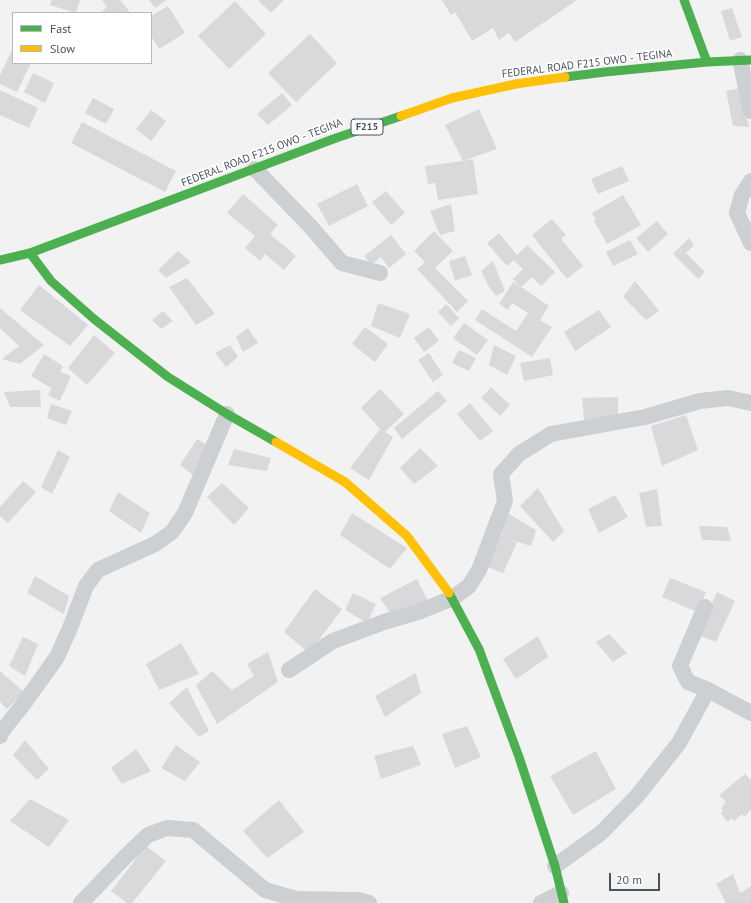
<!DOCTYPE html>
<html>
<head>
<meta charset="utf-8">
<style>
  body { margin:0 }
  #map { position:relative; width:751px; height:903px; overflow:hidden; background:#f2f2f2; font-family:"PT Sans",sans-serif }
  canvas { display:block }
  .legend { position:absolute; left:12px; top:12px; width:140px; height:52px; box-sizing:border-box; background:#fff; border:1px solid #b5babf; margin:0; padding:5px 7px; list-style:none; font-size:12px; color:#47535f }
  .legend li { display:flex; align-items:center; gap:8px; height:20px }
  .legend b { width:20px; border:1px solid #b5babf }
  .scale { position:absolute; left:609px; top:873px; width:51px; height:18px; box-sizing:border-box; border:2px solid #47535f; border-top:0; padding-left:5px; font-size:12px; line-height:14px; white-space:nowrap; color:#47535f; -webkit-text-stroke:3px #fff; paint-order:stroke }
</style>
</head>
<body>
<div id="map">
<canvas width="751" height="903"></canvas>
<ul class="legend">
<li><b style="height:5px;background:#4caf50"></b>Fast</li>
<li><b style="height:5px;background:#ffc107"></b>Slow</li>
</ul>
<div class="scale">20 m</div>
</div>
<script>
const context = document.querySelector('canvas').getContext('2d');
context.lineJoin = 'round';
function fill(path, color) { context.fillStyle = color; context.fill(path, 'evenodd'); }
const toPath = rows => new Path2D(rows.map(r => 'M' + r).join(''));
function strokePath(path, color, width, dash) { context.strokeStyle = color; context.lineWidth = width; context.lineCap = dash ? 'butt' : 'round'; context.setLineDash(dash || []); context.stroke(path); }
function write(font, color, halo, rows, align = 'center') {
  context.font = font + ' "PT Sans",sans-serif'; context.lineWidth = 3.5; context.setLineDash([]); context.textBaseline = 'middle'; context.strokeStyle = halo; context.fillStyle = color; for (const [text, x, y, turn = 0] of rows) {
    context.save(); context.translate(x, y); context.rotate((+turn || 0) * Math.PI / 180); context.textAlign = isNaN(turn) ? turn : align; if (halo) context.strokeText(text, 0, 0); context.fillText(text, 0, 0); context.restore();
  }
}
const building = toPath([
  [52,0,80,0,76,13,50,5],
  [102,0,120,0,129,11,127,13,100,13,107,7],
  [149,0,167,0,155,8],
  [258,0,284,0,271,13],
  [442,0,577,0,515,42,509,33,499,40,493,28,472,41,455,12,451,15],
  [235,1,266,34,229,69,198,36],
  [168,6,185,33,159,49,151,36,151,16],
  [732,8,742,37,730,41,721,11],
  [310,34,337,63,296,102,268,73],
  [11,52,13,53,13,63,31,63,17,92,0,84,0,75],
  [33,73,54,83,45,103,24,92],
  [740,88,749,127,733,126,726,91],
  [0,90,38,108,29,128,0,115],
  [282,93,292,105,268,125,257,114],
  [93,98,114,109,106,124,85,113],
  [479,109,497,149,463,161,473,159,478,194,438,200,435,183,428,184,425,166,463,161,445,125],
  [151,110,166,121,151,141,136,129],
  [82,122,176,171,165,192,71,143],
  [622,166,629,181,598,194,591,179],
  [357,184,368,206,329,226,317,204],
  [386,191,405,213,391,225,372,202],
  [243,194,278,225,270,234,296,256,284,270,265,254,260,261,245,248,255,236,227,213],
  [623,195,641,225,607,244,594,221,596,220,592,213],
  [451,204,455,231,440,235,430,211],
  [552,219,566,235,561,239,583,266,567,279,532,235],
  [657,221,668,234,648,252,636,238],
  [434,231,453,251,435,268,468,301,457,312,417,269,425,262,414,251],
  [499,233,517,255,527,245,555,272,541,286,532,277,521,287,549,306,540,320,552,327,532,357,475,320,482,309,516,331,528,313,512,303,508,310,499,304,513,282,520,287,513,279,523,269,514,260,507,266,487,243],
  [391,235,406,254,389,268,381,257,371,265,364,256],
  [689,238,694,245,686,253,705,272,698,279,673,254],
  [630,240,638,254,613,266,606,252],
  [178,251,191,262,166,278,158,270],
  [465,256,472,275,455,281,449,261],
  [493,261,505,291,496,296,489,287,481,271],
  [187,278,215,314,196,325,169,287],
  [635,281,659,311,646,320,623,297],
  [39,285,88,325,70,346,20,310],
  [378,303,410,314,400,338,371,326],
  [446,304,459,318,451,326,438,312],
  [0,308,44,345,20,364,2,359,19,346,0,328],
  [599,310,611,327,575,351,564,332],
  [163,311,173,321,161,329,152,320],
  [464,323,488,340,477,355,453,338],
  [365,327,388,344,375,362,352,344],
  [429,327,439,341,424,352,414,338],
  [248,328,258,343,243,352,236,337],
  [94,335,115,353,87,385,68,368],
  [230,345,238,357,226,367,215,353],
  [494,345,516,356,507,375,489,365],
  [459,350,476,358,469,371,452,363],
  [429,353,443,375,433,382,418,360],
  [44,354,63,366,60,372,71,376,60,401,48,395,56,379,51,388,31,376],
  [550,358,553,375,524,381,520,363],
  [491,387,510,405,500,416,481,398],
  [380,389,404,414,385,432,393,437,369,480,350,468,380,429,382,431,361,408],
  [40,390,41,407,10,407,4,392],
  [438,391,447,401,402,439,394,428],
  [618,397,618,419,584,421,582,398],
  [470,403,493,431,480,441,457,414],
  [51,404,72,411,66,425,47,418],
  [686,415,698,450,662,466,651,426],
  [197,439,209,446,194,476,180,465],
  [420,448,438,466,414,484,400,468],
  [234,449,271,458,267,471,228,465],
  [58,450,70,457,52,494,41,487],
  [23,481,36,492,8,523,0,516,0,507],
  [222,483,249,508,234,525,207,497],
  [538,488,564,531,553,542,520,506],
  [657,489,662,526,646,527,639,493],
  [118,492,150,513,141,533,109,511],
  [615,495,628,517,599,533,588,509],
  [352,513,407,548,390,569,340,535],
  [507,513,536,530,531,546,508,539,517,543,503,573,482,565,493,533,501,536],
  [699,526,727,527,731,541,702,540],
  [35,576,69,596,64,614,27,593],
  [670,578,706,592,697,612,662,597],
  [417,579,428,601,394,618,380,598],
  [315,589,342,609,309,653,284,632],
  [717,592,735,601,716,642,698,635],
  [353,593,376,604,367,623,345,610],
  [609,634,627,653,613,662,596,642],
  [538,636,548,657,516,679,503,659],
  [23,637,38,644,25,676,9,666],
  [181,643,199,674,159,690,146,664],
  [268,652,278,682,217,724,196,685,212,671,232,690,254,676,247,664],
  [0,671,24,692,7,709,0,702],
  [416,673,421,693,385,717,375,696],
  [187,687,209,731,199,737,169,703],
  [467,726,481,757,455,768,442,734],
  [25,740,49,769,37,780,13,755],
  [176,745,200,762,185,781,161,768],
  [413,746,421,765,381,779,374,756],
  [136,749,151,771,122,784,111,768],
  [596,751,616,789,573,815,550,776],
  [745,774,751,780,751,810,744,817,742,814,734,821,732,818,728,822,721,814,723,811,721,808,726,802,719,795],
  [30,799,69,820,49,847,10,821],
  [279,800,304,832,267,858,243,831],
  [146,846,166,861,132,903,127,903,111,891],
  [733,874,740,893,751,886,751,903,726,903,716,884]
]);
const street = toPath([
  [740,60,751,111],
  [255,169,310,226,342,263,380,273],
  [751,181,742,195,737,213,751,243],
  [705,607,680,666,688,682,708,690,751,713],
  [289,670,333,641,384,622,418,612,453,598,469,586,479,570,505,501,501,474,519,454,551,434,645,417,700,401,728,398,751,403],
  [0,736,2,731,22,706,57,657,70,628,86,586,98,570,155,544,172,532,185,513,227,414],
  [555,866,601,833,637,796,679,743,708,690],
  [81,903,124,858,148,835,167,828,193,830,265,890,296,899,358,900,369,903],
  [541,903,561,893]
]);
const fast = toPath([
  [684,0,707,62],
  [565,77,605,72,707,62,751,60],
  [30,253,51,281,94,319,168,377,227,414,276,442],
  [0,260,30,253,336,138,401,116],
  [449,593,479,649,519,757,555,866,564,903]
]);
const slow = toPath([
  [401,116,452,98,516,84,565,77],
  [276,442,345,482,407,536,449,593]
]);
const shields = [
  [367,127,32]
];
const shieldNames = [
  ["F215",367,127]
];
const streetNames = [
  ["FEDERAL ROAD F215 OWO - TEGINA",587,64,-7],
  ["FEDERAL ROAD F215 OWO - TEGINA",262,153,-21]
];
fill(building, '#d9d9db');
strokePath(street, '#cdd0d3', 16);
strokePath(fast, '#4caf50', 9);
strokePath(slow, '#ffc107', 9);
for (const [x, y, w] of shields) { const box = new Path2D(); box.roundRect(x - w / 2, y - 8, w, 16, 3); context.fillStyle = '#fff'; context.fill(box); strokePath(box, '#47535f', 1); }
write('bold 10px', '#47535f', null, shieldNames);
write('11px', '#47535f', '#fff', streetNames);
</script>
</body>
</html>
